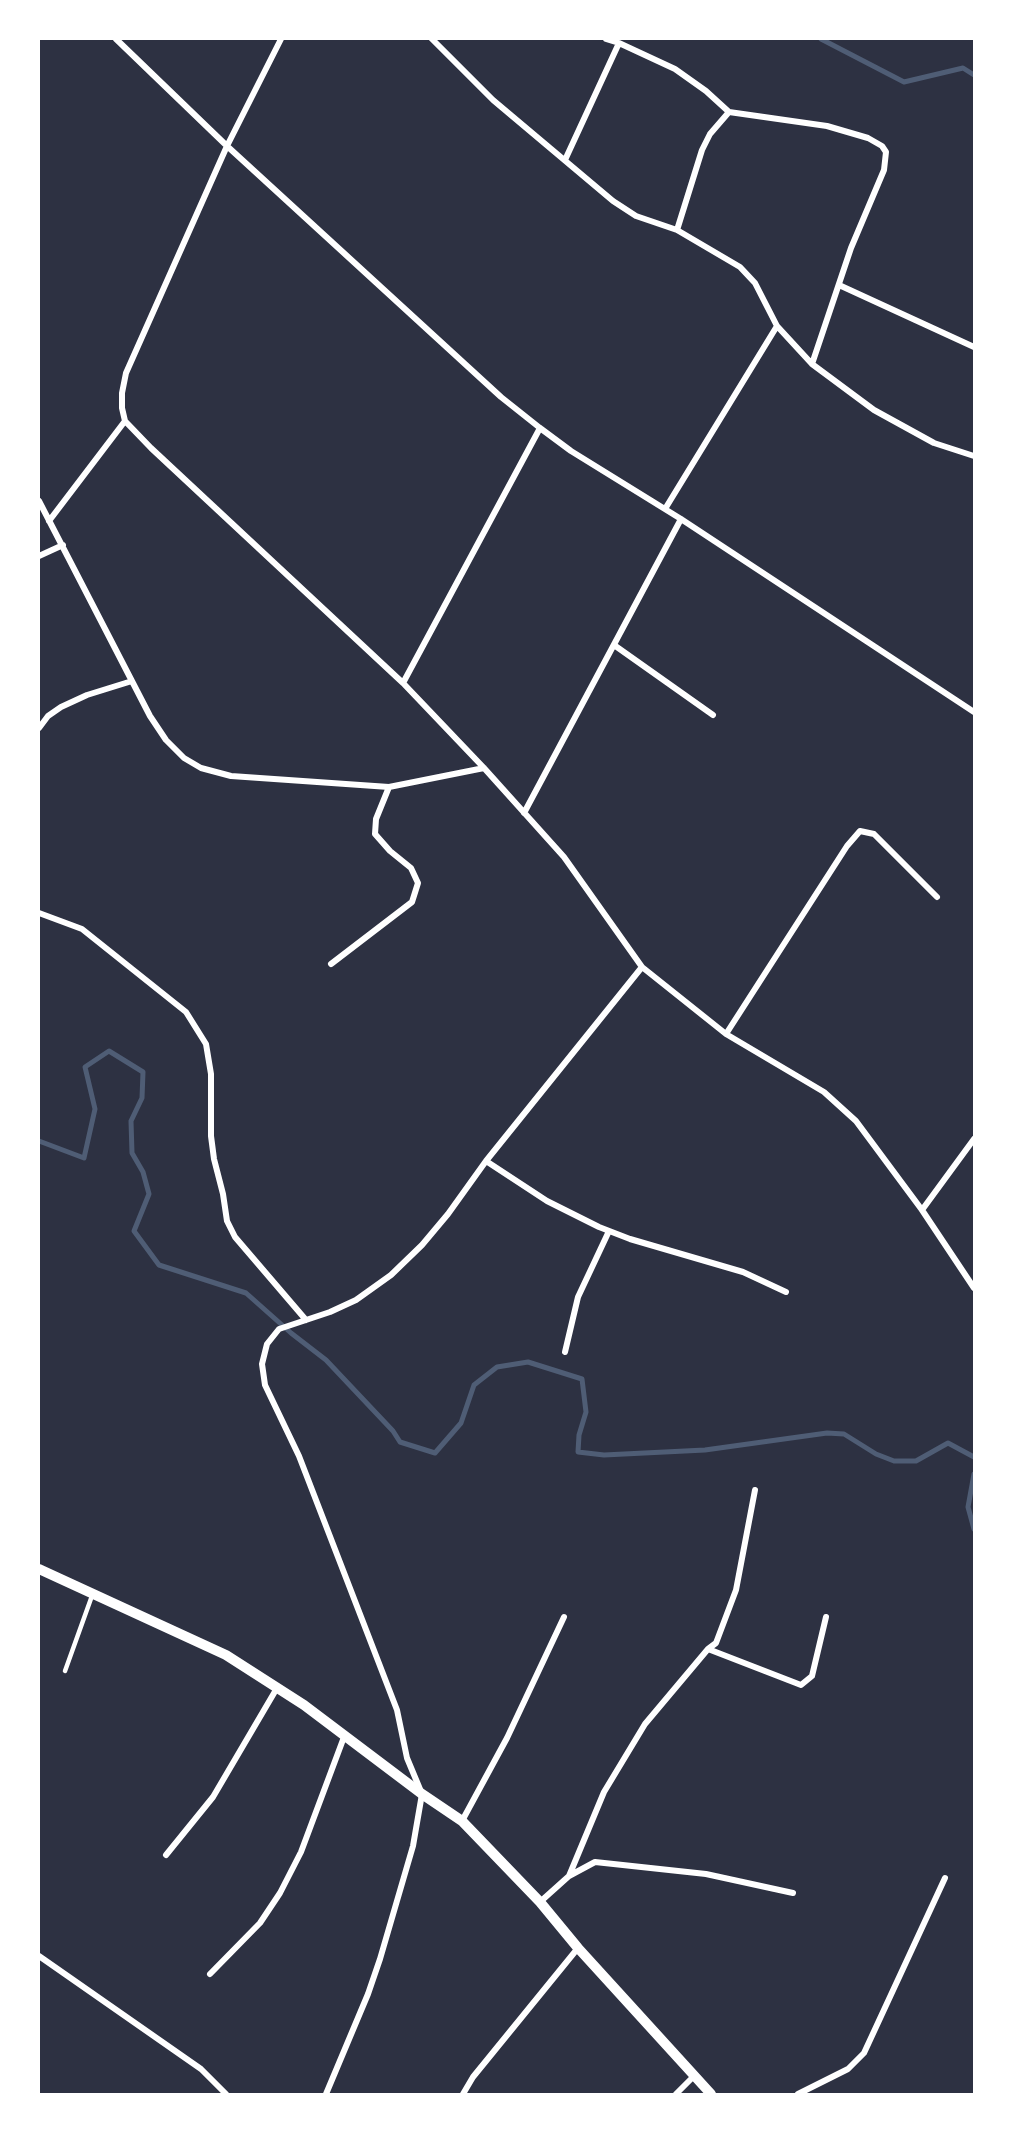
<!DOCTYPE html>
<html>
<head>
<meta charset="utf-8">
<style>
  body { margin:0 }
  #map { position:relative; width:1013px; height:2133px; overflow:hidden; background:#2d3142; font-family:Inter,sans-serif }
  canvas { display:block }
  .frame { position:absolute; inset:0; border:40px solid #fff; pointer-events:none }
</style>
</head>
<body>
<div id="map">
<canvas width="1013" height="2133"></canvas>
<div class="frame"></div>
</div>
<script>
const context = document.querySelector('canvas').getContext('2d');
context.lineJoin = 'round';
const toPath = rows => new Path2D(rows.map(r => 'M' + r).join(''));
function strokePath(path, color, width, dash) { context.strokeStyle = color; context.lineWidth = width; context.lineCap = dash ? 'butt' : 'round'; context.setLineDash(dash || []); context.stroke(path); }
const stream = toPath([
  [821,39,904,82,963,68,974,75],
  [39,1141,84,1158,95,1109,85,1067,109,1051,143,1072,142,1098,131,1121,132,1153,143,1172,149,1194,134,1231,159,1265,246,1293,291,1333,326,1360,393,1431,400,1442,435,1453,461,1423,474,1385,497,1367,528,1362,582,1379,586,1412,579,1435,578,1452,604,1455,705,1450,827,1433,844,1434,876,1454,894,1461,916,1461,948,1443,974,1457],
  [974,1474,968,1507,974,1529]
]);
const service = toPath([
  [65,1671,93,1593]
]);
const minor = toPath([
  [116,39,227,146,501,397,540,428,571,451,681,519,974,712],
  [281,39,227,146,126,373,122,393,122,408,125,421,151,448,403,683,484,768,564,857,642,967,726,1034,824,1092,856,1121,922,1210,974,1288],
  [432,39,493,100,613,201,636,216,677,230,740,267,755,283,777,326,812,364,874,410,934,443,974,456],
  [619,43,675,69,706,91,729,112],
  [565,160,619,43,606,39],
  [677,230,702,150,710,134,729,112,827,126,868,138,882,146,886,152,884,170,851,248,812,364],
  [839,285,974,347],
  [39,501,150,716,166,740,184,758,201,768,231,776,389,787,484,768],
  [665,509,777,326],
  [49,521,125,421],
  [39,556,63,545],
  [614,645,713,715],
  [403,683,540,428],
  [39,728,48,716,61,707,87,695,132,681],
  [524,813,681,519],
  [39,913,82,929,186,1012,206,1044,211,1074,211,1136,214,1159,223,1194,227,1221,235,1237,306,1320],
  [331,964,412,902,418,883,411,868,390,851,375,834,376,819,389,787],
  [726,1034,847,846,860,831,874,834,937,897],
  [486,1161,547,1201,599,1227,630,1239,743,1272,786,1292],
  [922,1210,974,1139],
  [565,1352,578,1297,609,1231],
  [708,1649,801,1685,812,1676,826,1617],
  [462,1821,507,1738,564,1617],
  [166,1855,213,1797,277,1688],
  [569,1876,604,1792,645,1724,708,1649,716,1643,736,1590,755,1490],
  [540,1902,569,1876,595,1862,706,1874,793,1893],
  [39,1956,201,2069,226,2094],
  [210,1974,260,1923,280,1893,301,1852,344,1737],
  [326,2094,368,1994,380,1959,413,1846,422,1794,407,1758,397,1710,299,1456,265,1385,262,1364,267,1344,279,1329,330,1312,356,1300,391,1275,422,1245,448,1214,486,1161,642,967],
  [463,2094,473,2077,578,1948],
  [676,2094,694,2076],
  [798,2094,848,2069,864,2053,945,1878]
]);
const tertiary = toPath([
  [39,1569,226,1655,304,1705,422,1794,462,1821,540,1902,578,1948,711,2094]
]);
strokePath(stream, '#4f5d75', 5);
strokePath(service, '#fff', 4.5);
strokePath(minor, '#fff', 6);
strokePath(tertiary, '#fff', 10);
</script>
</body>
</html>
